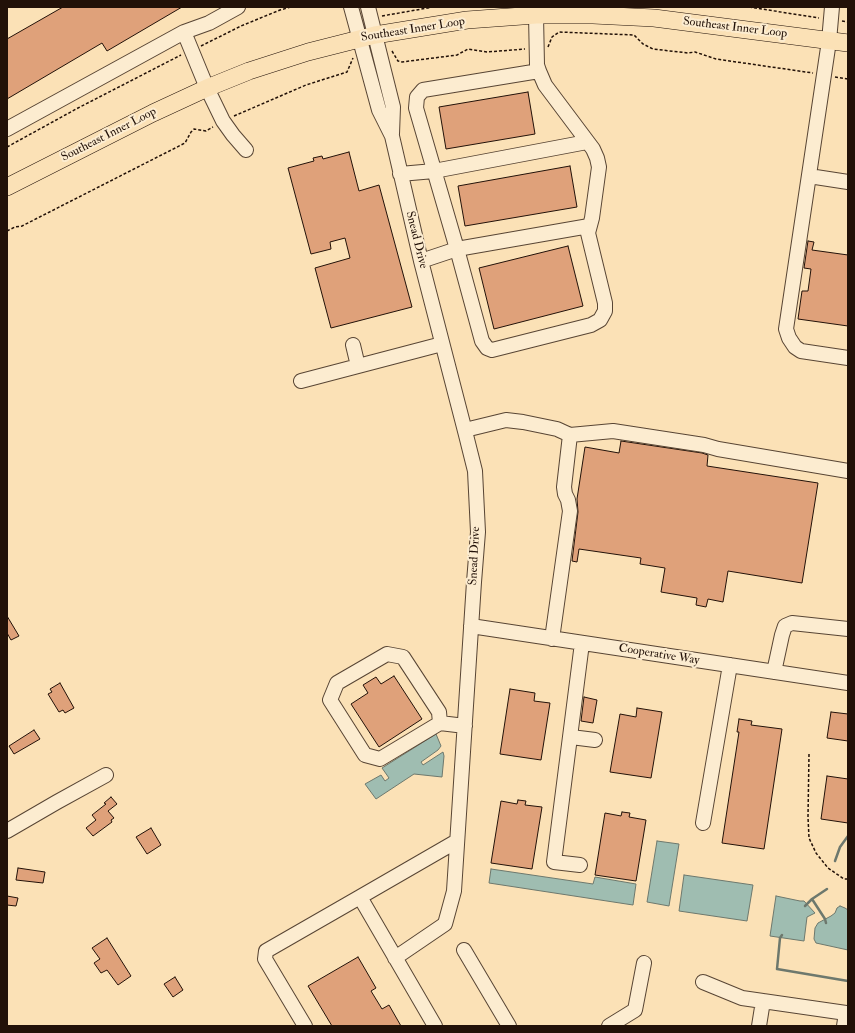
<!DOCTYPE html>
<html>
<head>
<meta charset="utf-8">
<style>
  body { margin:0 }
  #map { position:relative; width:855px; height:1033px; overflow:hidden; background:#fbe1b6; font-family:"IM FELL Double Pica",serif }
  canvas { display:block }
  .frame { position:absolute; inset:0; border:8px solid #221108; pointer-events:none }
</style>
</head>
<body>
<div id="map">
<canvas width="855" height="1033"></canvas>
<div class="frame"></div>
</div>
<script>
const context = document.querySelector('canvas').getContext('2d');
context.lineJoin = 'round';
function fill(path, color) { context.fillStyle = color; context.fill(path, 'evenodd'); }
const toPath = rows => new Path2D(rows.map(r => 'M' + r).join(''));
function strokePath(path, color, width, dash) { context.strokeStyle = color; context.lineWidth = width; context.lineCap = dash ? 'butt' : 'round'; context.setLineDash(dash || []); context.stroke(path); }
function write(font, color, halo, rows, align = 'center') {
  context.font = font + ' "IM FELL Double Pica",serif'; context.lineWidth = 4; context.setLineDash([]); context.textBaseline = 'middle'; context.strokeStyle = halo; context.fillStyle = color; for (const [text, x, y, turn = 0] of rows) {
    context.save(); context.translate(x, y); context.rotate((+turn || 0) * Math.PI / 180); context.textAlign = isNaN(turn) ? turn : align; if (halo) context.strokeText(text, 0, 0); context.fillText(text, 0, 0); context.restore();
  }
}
const water = toPath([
  [436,734,441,746,438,750,421,762,423,765,443,752,444,756,442,777,414,774,376,799,365,784,381,775,385,781,389,778,382,768,436,734],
  [657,841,679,844,669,906,647,902,657,841],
  [491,869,593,884,595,877,636,884,633,905,489,883,491,869],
  [684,875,753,885,747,921,679,911,684,875],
  [776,896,800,901,804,901,815,913,807,917,804,941,770,936,776,896],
  [840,906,845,908,848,910,848,950,816,943,814,939,815,928,818,923,831,916,835,913,837,908,840,906]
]);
const stream = toPath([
  [835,861,840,847,848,836],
  [812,899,825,919,826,923],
  [805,906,812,899,827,889],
  [782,935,780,938,777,969,848,981]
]);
const building = toPath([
  [63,7,182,7,107,51,102,43,7,99,7,39,63,7],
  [528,92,535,134,446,149,439,107,528,92],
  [349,152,359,191,379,185,412,307,331,328,315,268,350,258,345,238,330,242,331,249,311,254,288,168,314,161,313,158,322,156,323,159,349,152],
  [570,166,577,207,465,226,458,186,570,166],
  [808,241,814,242,812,250,848,255,848,326,798,319,802,291,808,291,811,269,804,268,808,241],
  [568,246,583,306,494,329,479,268,568,246],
  [621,441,702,453,708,455,707,466,818,483,802,583,728,571,723,602,708,599,706,607,696,605,697,598,661,592,665,568,640,564,641,558,579,549,577,562,572,561,578,512,577,499,585,447,619,453,621,441],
  [7,616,19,636,11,640,7,633,7,616],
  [394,676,422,719,379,747,351,704,368,693,363,685,376,677,381,684,394,676],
  [60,683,74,708,65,713,63,710,59,712,48,694,52,692,50,689,60,683],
  [510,689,535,693,534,701,550,703,541,760,500,754,510,689],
  [584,697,597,700,593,723,581,721,584,697],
  [637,708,662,712,651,778,610,772,620,714,636,717,637,708],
  [831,712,848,714,848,741,827,738,831,712],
  [739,719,752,721,751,725,782,729,764,849,722,843,739,732,737,732,739,719],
  [34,730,40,739,14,754,9,746,34,730],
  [827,776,848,779,848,823,821,819,827,776],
  [111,797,117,804,108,811,114,818,111,820,112,822,93,836,86,828,96,820,92,815,106,804,104,803,111,797],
  [518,800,526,801,525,805,542,807,532,869,491,863,501,801,517,804,518,800],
  [622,812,630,813,629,817,646,820,636,881,595,875,605,813,621,816,622,812],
  [151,828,161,845,147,854,136,837,151,828],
  [18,868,45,872,43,883,16,880,18,868],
  [7,896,18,898,16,906,7,905,7,896],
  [107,938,131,976,118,985,107,970,101,973,94,963,100,959,92,948,107,938],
  [358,957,376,988,371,991,382,1009,389,1005,401,1026,332,1026,308,986,358,957],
  [175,977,183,990,173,997,164,984,175,977]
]);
const path = toPath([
  [749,7,819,18],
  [382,16,433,7],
  [842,21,848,22],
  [201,46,241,26,280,10,291,7],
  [548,47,552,37,559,32,634,35,643,44,653,49,688,53,695,52,716,59,813,73],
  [392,51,398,61,402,62,457,55,468,49,487,52,525,49],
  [835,77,848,79],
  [234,116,306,85,347,72,353,58],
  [7,147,78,108,181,55],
  [7,231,15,227,22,226,185,143,191,132,194,129,206,131,213,127],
  [809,754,808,817,809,838,816,853,828,868,844,879,848,879]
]);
const minor = toPath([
  [351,7,379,110,392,136,421,261,466,435,475,471,478,532,474,582,454,891,445,924,395,958],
  [368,7,393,107,392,134],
  [832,7,829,41,786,329,789,338,795,347,801,351,848,358],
  [184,32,209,23,238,7],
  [539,71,423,90,417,97,416,108,457,249,589,226],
  [7,129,184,32,207,88,223,121,233,135,246,150],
  [400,174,434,171,587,142],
  [809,176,848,182],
  [421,261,457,249,482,341,487,348,492,350,591,325,600,320,605,311,605,303,588,233,592,218,599,167,597,158,593,149,545,85,539,71,537,65,536,15],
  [353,345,358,366],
  [301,381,442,344],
  [465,430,506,420,523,422,557,429,570,435,564,487,565,494,568,500,570,511,552,639],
  [570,435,613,431,704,445,718,449,848,471],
  [471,626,848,683],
  [774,672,782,635,785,626,792,623,848,629],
  [440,723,380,759,365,755,330,700,337,683,387,654,403,657,439,712,440,723,465,726],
  [571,737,595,740],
  [703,823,730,665],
  [7,831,57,802,106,775],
  [580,865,554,862,582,643],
  [464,950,509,1026],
  [703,982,742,998,846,1013,844,1026],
  [305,1026,265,959,266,951,360,897],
  [435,1026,360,897,457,841],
  [609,1026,635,1010,644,963],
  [759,1026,763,1001]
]);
const major = toPath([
  [7,187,153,113,207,88,249,71,308,52,375,35,467,20,536,15,593,15,654,18,848,43]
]);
const streetNames = [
  ["Southeast Inner Loop",735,28,7],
  ["Southeast Inner Loop",413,30,-9],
  ["Southeast Inner Loop",109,135,-27],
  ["Snead Drive",416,240,76],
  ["Snead Drive",475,556,-87],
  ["Cooperative Way",659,655,9]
];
fill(water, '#9fbdb1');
strokePath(water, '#6d786d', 1);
strokePath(stream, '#6d786d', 2.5);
fill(building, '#dfa17a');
strokePath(building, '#221108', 1);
strokePath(minor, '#584534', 16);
strokePath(major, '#221108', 18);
strokePath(path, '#221108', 1.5, [3, 2]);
strokePath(minor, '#fcecd0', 14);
strokePath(major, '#fbe1b6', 17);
write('12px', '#221108', '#fcecd0', streetNames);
</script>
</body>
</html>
